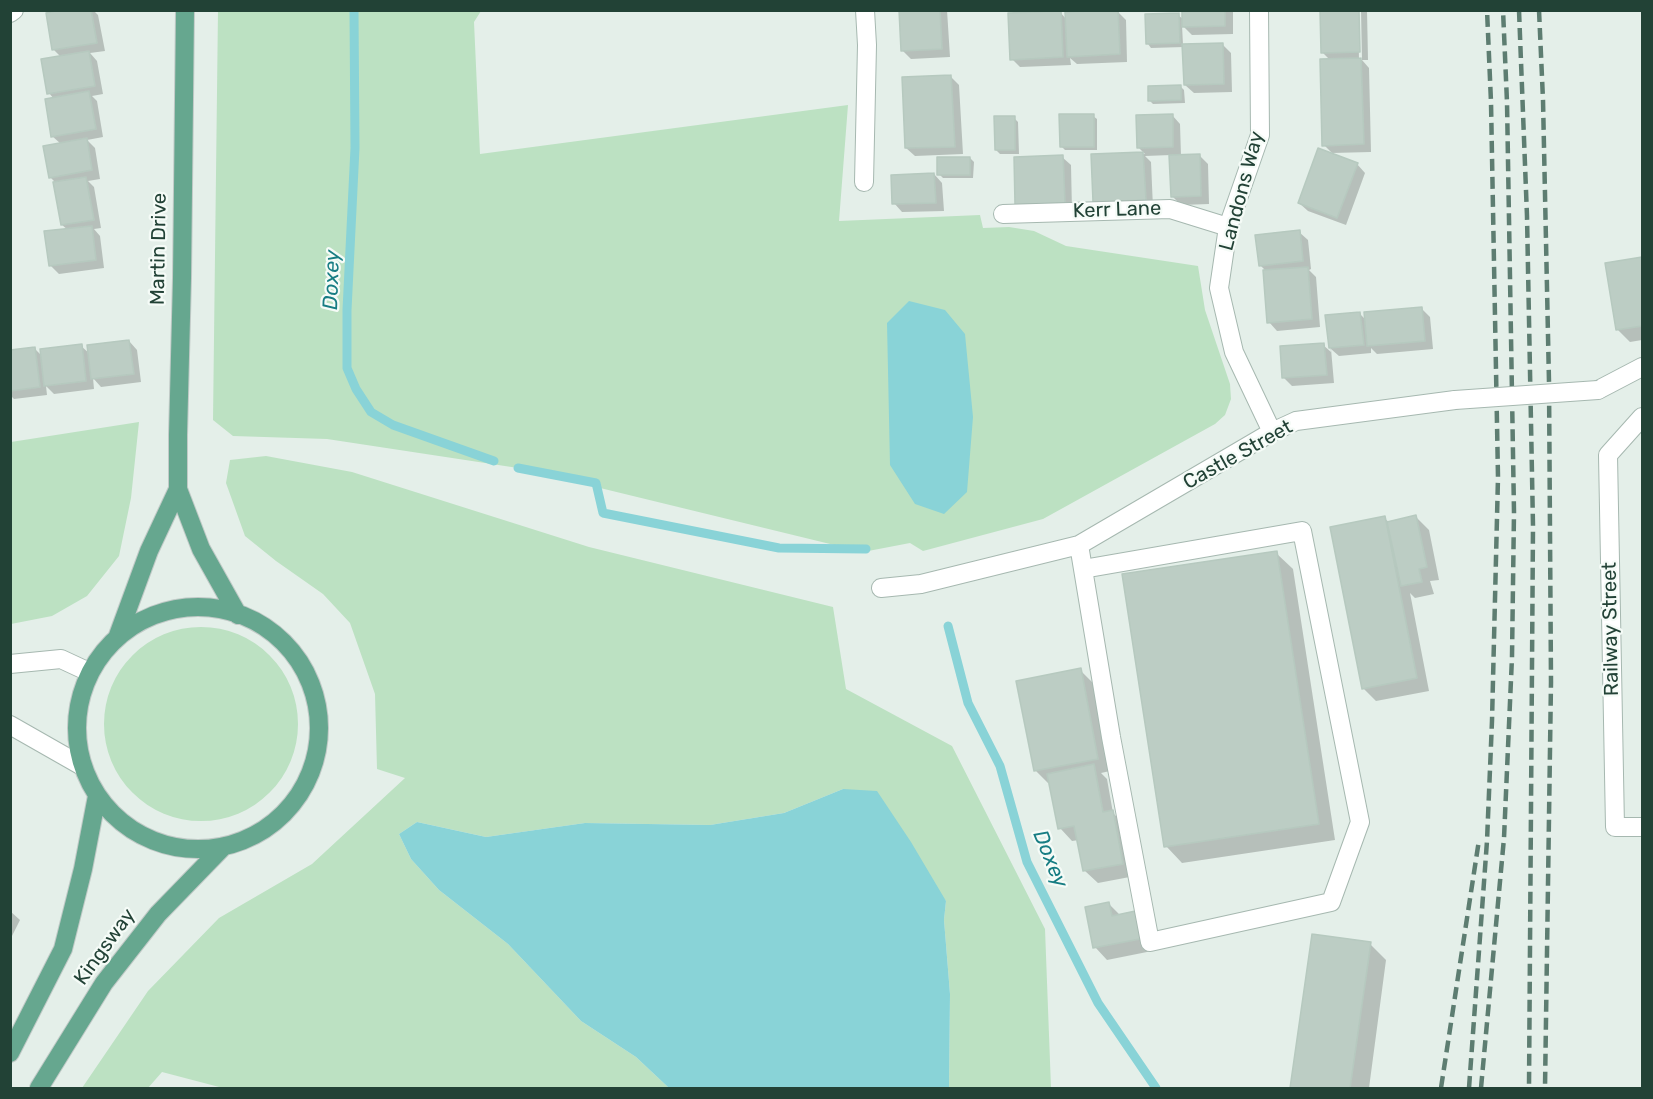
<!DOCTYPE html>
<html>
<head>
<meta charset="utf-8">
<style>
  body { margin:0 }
  #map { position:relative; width:1653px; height:1099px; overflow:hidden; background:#e4efe9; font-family:Rubik,sans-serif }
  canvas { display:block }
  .frame { position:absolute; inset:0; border:12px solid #224236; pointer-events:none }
</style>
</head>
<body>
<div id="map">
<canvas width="1653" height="1099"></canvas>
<div class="frame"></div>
</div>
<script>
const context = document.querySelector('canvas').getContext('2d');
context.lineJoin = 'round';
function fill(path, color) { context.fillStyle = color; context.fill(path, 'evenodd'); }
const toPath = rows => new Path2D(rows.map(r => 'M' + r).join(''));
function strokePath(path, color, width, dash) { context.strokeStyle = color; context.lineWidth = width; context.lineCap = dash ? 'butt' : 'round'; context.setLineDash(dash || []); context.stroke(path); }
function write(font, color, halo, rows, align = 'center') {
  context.font = font + ' Rubik,sans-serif'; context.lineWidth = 4.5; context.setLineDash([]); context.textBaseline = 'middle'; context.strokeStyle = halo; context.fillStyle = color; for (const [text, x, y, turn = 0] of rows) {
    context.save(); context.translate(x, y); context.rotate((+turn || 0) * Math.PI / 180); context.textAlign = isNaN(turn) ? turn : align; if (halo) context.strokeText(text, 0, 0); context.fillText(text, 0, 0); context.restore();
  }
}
const green = toPath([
  [218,10,481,11,474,22,480,154,848,105,839,221,980,215,983,228,1009,227,1034,231,1066,246,1198,266,1205,310,1230,384,1231,399,1225,415,1215,424,1043,519,923,551,910,543,863,552,518,468,327,439,233,436,213,420],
  [139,422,131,498,119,556,87,596,52,616,11,624,11,442],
  [266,456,352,472,589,547,833,607,846,689,952,746,1045,929,1051,1088,949,1088,950,994,944,920,946,901,843,789,784,813,710,825,585,823,486,837,417,822,399,834,411,859,439,890,508,944,581,1021,636,1057,669,1088,223,1088,162,1072,148,1088,82,1088,148,991,219,918,312,864,405,778,377,769,375,694,350,623,323,594,276,561,245,536,226,483,230,460],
  '104 724a97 97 0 1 1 194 0a97 97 0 1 1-194 0Z'
]);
const water = toPath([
  [909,301,945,310,965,334,973,417,967,492,944,514,915,504,890,465,887,323],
  [843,789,877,791,911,842,946,901,944,920,950,994,949,1088,669,1088,636,1057,581,1021,508,944,439,890,411,859,399,834,417,822,486,837,585,823,710,825,784,813]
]);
const shadow = toPath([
  [48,10,93,10,98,15,105,51,90,53,97,61,103,94,92,96,97,101,103,137,87,140,95,148,100,179,88,181,94,187,101,228,94,229,100,236,104,268,59,274,50,265,68,230,62,225,55,182,50,177,61,144,52,136,54,99,49,93,61,57,54,50,48,14,51,13],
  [900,10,947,10,950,57,911,59,902,50],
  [1183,10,1233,10,1233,34,1192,35,1182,25,1183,45,1222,44,1231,53,1232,92,1194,93,1185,85,1184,47,1151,48,1148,44,1178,15,1184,20],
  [1358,10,1359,60,1362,60,1361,10,1367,10,1368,60,1362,60,1369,68,1371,152,1332,153,1324,145,1330,60,1322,52],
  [1117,11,1126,20,1127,62,1077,64,1070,58,1071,65,1020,67,1012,59,1060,12,1067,20],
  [951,77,959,85,963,154,939,155,939,158,970,158,974,162,973,178,943,178,939,174,939,155,915,156,906,148],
  [1180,86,1184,90,1185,103,1153,104,1149,100],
  [1172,115,1180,124,1181,156,1199,155,1208,164,1209,204,1181,205,1173,197,1171,155,1145,156,1151,162,1153,208,1103,210,1094,201,1092,156,1145,154,1138,147],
  [1093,116,1097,119,1097,150,1065,150,1061,146],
  [1014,118,1018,122,1019,154,1000,154,996,150],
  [1062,157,1071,165,1072,211,1025,212],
  [1357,164,1365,173,1346,225,1308,211,1299,203],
  [934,174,942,183,944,211,902,212,894,203],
  [1299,232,1308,240,1311,269,1309,270,1316,277,1320,327,1277,331,1269,322,1267,272,1260,265],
  [1642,259,1642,340,1630,342,1617,329,1607,264],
  [1421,308,1430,317,1433,349,1377,354,1371,348,1371,353,1339,356,1331,349,1334,383,1292,386,1284,378,1323,345,1331,352,1327,317,1359,313,1366,320],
  [129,341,137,350,141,382,101,387,93,378,94,389,54,394,46,386,47,395,14,399,10,395,10,351,34,348,42,356,81,346,90,354],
  [1416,517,1429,530,1439,580,1430,581,1434,594,1415,598,1410,593,1429,691,1376,701,1363,688,1384,518,1390,523],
  [1276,553,1293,569,1335,840,1182,863,1166,846],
  [1080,670,1093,683,1110,771,1101,773,1107,779,1113,813,1125,825,1135,876,1098,883,1085,871,1079,840,1072,841,1060,828,1051,783,1048,783,1036,771],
  [1109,904,1121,916,1152,925,1157,950,1107,960,1095,947],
  [10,911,20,920,10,940],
  [1313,936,1370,944,1386,960,1369,1088,1292,1088]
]);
const stream = toPath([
  [354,10,355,148,347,310,347,368,356,389,371,412,393,425,494,461],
  [518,468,596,483,603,513,779,548,866,549],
  [948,626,968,703,1000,766,1027,862,1098,1003,1156,1088]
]);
const building = toPath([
  [59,10,91,10,97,43,52,50,46,13,59,10],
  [899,10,940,10,942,49,901,51,899,10],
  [1118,10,1120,54,1067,57,1065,12,1118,10],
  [1182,10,1225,10,1225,26,1182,27,1182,10],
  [1320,10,1359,10,1360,52,1321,53,1320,10],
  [1061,11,1063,57,1010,60,1008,13,1061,11],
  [1179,13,1180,43,1146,44,1145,14,1179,13],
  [1223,43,1224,84,1184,85,1182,44,1223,43],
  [89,51,95,86,47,94,41,59,89,51],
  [1361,58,1364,144,1322,146,1320,59,1361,58],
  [951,75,955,147,905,148,902,77,951,75],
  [1181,85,1181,100,1148,101,1148,86,1181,85],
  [89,91,96,129,51,137,45,99,89,91],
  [1059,114,1094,114,1094,147,1060,147,1059,114],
  [1173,114,1173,147,1137,148,1136,115,1173,114],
  [994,116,1015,116,1015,150,995,150,994,116],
  [87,138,92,170,49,178,43,146,87,138],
  [1318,148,1358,163,1337,218,1298,203,1318,148],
  [1143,152,1146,200,1093,202,1091,154,1143,152],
  [1200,154,1201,196,1171,197,1169,155,1200,154],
  [1063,155,1065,203,1015,205,1014,157,1063,155],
  [937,157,970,157,970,175,937,175,937,157],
  [934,173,936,203,892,204,891,175,934,173],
  [86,177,94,220,61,225,53,182,86,177],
  [92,226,96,260,49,266,44,231,92,226],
  [1300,230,1303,261,1259,266,1255,235,1300,230],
  [1642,257,1642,326,1616,330,1605,263,1642,257],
  [1308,267,1312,319,1267,323,1263,270,1308,267],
  [1422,307,1425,341,1367,346,1364,312,1422,307],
  [1360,312,1364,345,1329,348,1325,315,1360,312],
  [129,340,134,374,91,379,87,345,129,340],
  [1324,343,1327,375,1282,378,1280,346,1324,343],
  [82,344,86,381,44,386,40,349,82,344],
  [35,347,40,387,10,391,10,350,35,347],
  [1416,515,1427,567,1419,569,1422,582,1401,586,1387,522,1416,515],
  [1385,516,1417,678,1362,689,1330,527,1385,516],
  [1277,551,1319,824,1164,847,1122,574,1277,551],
  [1081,668,1098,759,1034,771,1016,681,1081,668],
  [1094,764,1103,812,1113,810,1123,864,1083,871,1074,826,1058,829,1047,774,1094,764],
  [1109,902,1112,916,1140,910,1145,938,1093,948,1085,907,1109,902],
  [1312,934,1371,942,1350,1088,1290,1088,1312,934]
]);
const minor = toPath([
  [1259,10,1260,135,1228,227,1219,288,1234,352,1272,432],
  [10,13,14,10],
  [864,182,867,45,865,10],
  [1003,214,1170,209,1228,227],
  [1598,390,1642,367],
  [1642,417,1608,455,1615,827,1642,827],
  [1079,545,1111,737,1150,942,1331,902,1360,822,1302,531,1083,569],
  [881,588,921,584,1079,545,1272,432,1296,421,1455,400],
  [10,664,61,659,89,672],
  [10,725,82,766]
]);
const major = toPath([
  [185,10,182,278,178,435,178,489,201,549,238,615],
  '77 728a121 121 0 1 1 242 0a121 121 0 1 1-242 0Z',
  [117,638,149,551,178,489],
  [10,1053,63,949,83,869,97,796],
  [39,1088,104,983,158,914,224,846]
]);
const rail = toPath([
  [1519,10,1527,216,1533,526,1529,1088],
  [1539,10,1543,100,1549,382,1551,682,1545,1088],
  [1441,1088,1479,840],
  [1469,1088,1487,841,1492,721,1498,477,1491,102,1487,10],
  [1481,1088,1504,838,1512,657,1514,512,1507,102,1503,10]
]);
const minorBridge = toPath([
  [1455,400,1598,390]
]);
const streetNames = [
  ["Landons Way",1242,191,-75],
  ["Kerr Lane",1117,210,-2],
  ["Martin Drive",159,249,-89],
  ["Castle Street",1238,455,-29],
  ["Railway Street",1611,629,-91],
  ["Kingsway",105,947,-54]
];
const waterNames = [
  ["Doxey",332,280,-88],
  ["Doxey",1050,859,68]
];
fill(green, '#bce1c2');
fill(water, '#89d3d7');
fill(shadow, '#0003');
strokePath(stream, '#89d3d7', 9);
fill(building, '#bccdc4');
strokePath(building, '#b6c9bf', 1.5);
strokePath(minor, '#a6b8b0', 20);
strokePath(major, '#c1cac7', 20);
strokePath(minor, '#fff', 18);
strokePath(major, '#66a78f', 18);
strokePath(rail, '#5d7d71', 4.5, [12, 6]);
strokePath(minorBridge, '#a6b8b0', 20, []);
strokePath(minorBridge, '#fff', 18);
write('20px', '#224236', '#f5fbf7', streetNames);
write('italic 21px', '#177d83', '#f5fbf7', waterNames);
</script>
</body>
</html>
